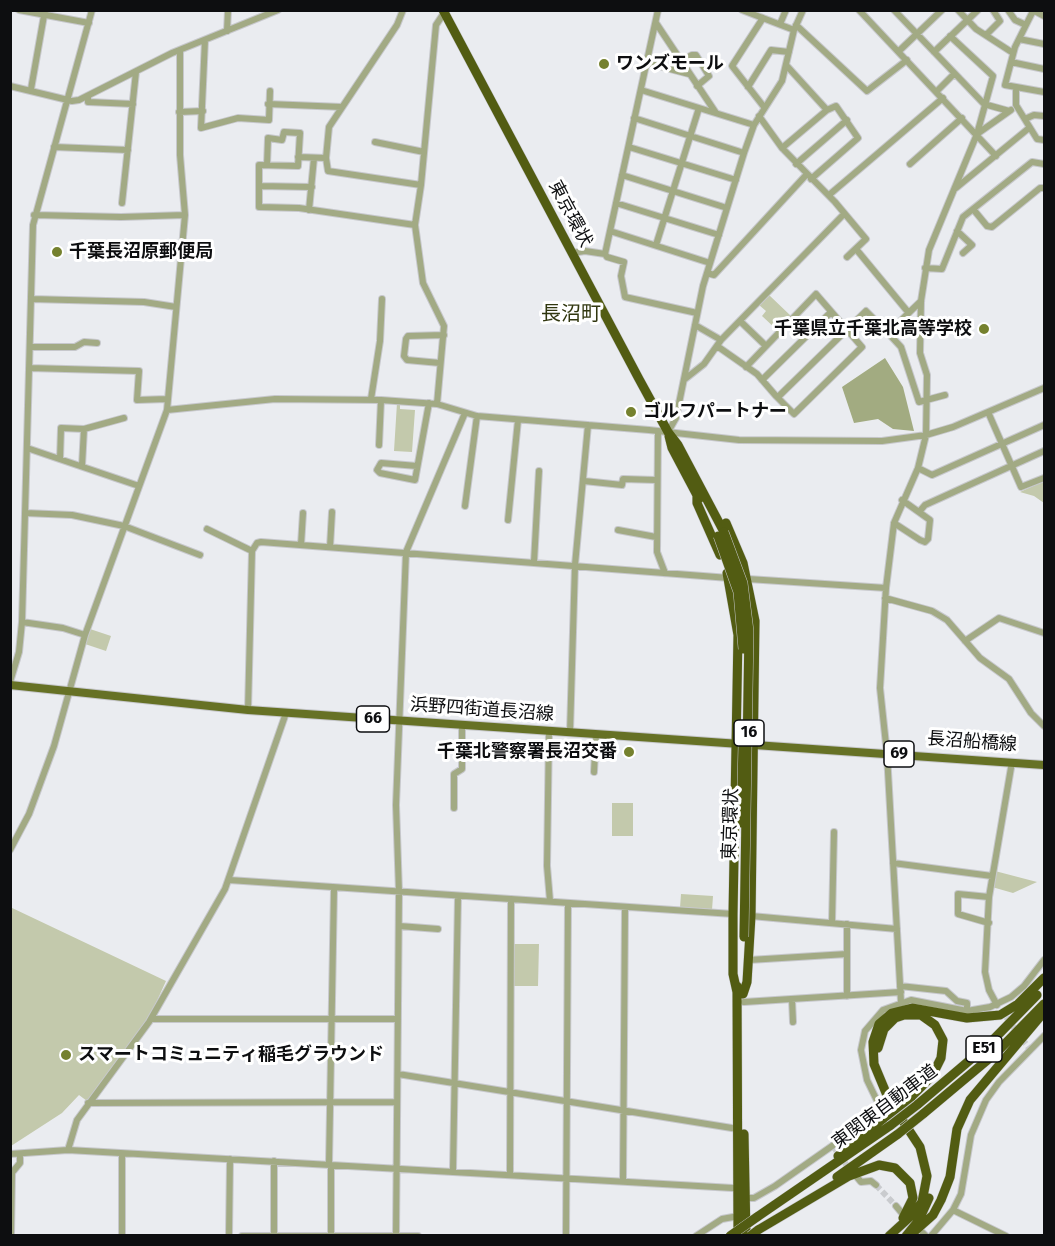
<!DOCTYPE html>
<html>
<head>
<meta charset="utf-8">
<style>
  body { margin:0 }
  #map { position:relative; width:1055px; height:1246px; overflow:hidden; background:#eaecf0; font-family:"Fira Sans",sans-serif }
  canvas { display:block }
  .frame { position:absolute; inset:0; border:12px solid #0d0e10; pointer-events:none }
</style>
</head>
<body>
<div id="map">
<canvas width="1055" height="1246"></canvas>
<div class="frame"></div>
</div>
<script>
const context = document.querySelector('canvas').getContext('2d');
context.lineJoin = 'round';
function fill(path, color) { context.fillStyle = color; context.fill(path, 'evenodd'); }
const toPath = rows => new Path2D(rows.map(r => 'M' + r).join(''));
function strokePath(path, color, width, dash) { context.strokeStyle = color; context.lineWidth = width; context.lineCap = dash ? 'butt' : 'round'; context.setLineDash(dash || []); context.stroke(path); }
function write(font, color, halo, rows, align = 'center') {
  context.font = font + ' "Fira Sans","Noto Sans JP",sans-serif'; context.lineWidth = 6; context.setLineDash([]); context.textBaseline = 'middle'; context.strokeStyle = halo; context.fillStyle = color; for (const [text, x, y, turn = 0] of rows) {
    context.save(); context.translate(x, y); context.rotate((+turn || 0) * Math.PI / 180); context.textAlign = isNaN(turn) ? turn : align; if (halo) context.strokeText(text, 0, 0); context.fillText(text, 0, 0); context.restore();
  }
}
const green = toPath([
  [769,295,791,316,777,330,762,316,766,311,759,305],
  [397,403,400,403,400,409,415,410,412,452,394,451],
  [1044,481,1044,503,1034,496,1020,492],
  [90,629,111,636,106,651,85,644],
  [612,803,633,803,633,836,612,836],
  [995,871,1037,882,1013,893,992,887],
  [681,894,713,896,712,910,680,908],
  [10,907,166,981,150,1016,87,1101,79,1095,62,1113,11,1146],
  [513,944,539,944,538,986,513,986]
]);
const forest = toPath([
  [885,358,903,387,914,431,893,429,878,419,854,423,842,387]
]);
const minorTunnel = toPath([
  [1001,1010,1031,1051],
  [833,1146,850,1170],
  [876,1185,896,1206]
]);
const minor = toPath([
  [19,10,89,23],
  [403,10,397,25,329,127,326,158,328,171,421,185],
  [742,10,794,30],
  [859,10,996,156],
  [894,10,984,104,1009,111],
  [958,10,976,29,1013,53],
  [1008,10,1015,20,1026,25],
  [1033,10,1044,16],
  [1033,11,1015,47,1005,85,1044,92],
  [763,18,732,66,764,107],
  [656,23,716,113],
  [780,24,786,10],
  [796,25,867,91,907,60],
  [227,31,228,10],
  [986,35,1000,21,993,10],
  [1019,39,1044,44],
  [205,40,201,128,238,118,269,120,270,91],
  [899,51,942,10],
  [934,52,978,10],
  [681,61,692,55,696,55,709,76,697,86],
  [1011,62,1044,69],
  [647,63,689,74],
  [786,65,827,110],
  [10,86,72,101,79,100,172,53,278,10],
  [748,87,771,50,789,52],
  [1016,87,1016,105,1037,139,1044,140],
  [31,89,45,10],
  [641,90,754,125],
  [936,92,954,74],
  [88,97,88,102,133,104],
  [268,104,342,107],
  [179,112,203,111],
  [759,116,782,148,835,202,866,239,847,257],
  [634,118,744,153],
  [1025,119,1034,115,1044,116],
  [977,134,1011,110],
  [375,142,424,152],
  [54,147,128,150],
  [629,147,736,180],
  [782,148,827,110,836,106,858,138,811,179],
  [298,157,326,158],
  [796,164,847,120],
  [910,164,962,118],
  [267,165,268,138,282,140,284,132,300,133,298,166,259,165,259,207,299,208,415,225],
  [622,175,727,208],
  [259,186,312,187],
  [956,188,1029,128],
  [829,195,943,98],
  [122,203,136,72],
  [616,203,719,235],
  [973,209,987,226,992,227,1040,188,1044,188],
  [309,210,314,158],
  [34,215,121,217,185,215],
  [610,231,710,263],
  [957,231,972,245,963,253],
  [656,245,699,108],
  [856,249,908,312],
  [572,253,585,251,605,254,607,257,624,262,621,276,625,297,697,313],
  [605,254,658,10],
  [925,268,942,269,963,217,1032,162,1044,164],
  [707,273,714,275,807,174],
  [31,299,144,302,176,307],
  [740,321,766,346],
  [695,325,721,340],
  [888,333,901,347,919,402,945,395],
  [717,346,757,374,776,396,779,396,866,311,888,333,921,301],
  [30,347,75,347,84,342,97,343],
  [440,363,407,360,404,356,406,339,408,336,444,335],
  [746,367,816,294,862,347,794,414,776,396],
  [29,368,139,371,137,400,167,399],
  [685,379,704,364,721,340,844,214],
  [762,380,831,312],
  [371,399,380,341,382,299],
  [437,404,444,326,423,283,415,225,421,185,436,25,444,13],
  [167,410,275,399,381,400,437,404,477,416,649,430,739,440,882,441,926,435,953,427,1044,388],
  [988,412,1021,487,1044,478],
  [658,431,657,552,665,573],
  [668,432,676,418,703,286,744,153,754,125,782,81,794,30,803,10],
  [379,445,381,400],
  [27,448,139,486],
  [60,459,61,428,84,429,124,418],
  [82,466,84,429],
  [417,466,381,463,377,470,380,473,415,480,429,403],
  [918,468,932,475,1044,425],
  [584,481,622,485,623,479,656,480],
  [465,506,477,416],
  [919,512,925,505,1044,451],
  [25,513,72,515,124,526,200,555],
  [508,520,518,420],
  [894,523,920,540,925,542,928,539,930,520,902,500],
  [207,529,252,551,248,710],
  [618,530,656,537],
  [301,545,303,513],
  [330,547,332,512],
  [252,551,257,543,261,542,729,578],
  [534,562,539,471],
  [748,579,886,588],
  [885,598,932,611,947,620,980,658,1009,679,1031,713,1044,726],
  [22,622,63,628,85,635],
  [965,641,999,618,1044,633],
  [10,682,19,652,22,622,33,225,92,10],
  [549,731,547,866,550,901],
  [570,732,575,565,588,425],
  [594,772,596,734],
  [454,808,454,774,462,769,462,725],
  [10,850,29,814,54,746,85,635,167,410,185,215,180,155,180,50],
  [893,863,992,876],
  [229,880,733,914],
  [751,916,897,929],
  [832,923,834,832],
  [989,923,958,914,958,894,989,897],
  [847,924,847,996],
  [399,926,438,929],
  [749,960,847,954],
  [900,986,946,991,957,1001,967,1003,967,1011],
  [792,999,793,1022],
  [744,1002,901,992],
  [901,1002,887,754,880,688,886,588,894,523,918,468,926,435,927,375,920,353,921,301,929,250,977,134,993,76,950,36],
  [997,1005,989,990,985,972,989,897,1012,762],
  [151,1019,398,1019],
  [398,1074,738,1129],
  [88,1103,397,1102],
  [68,1150,77,1120,149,1022,225,889,286,713],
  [10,1154,68,1150,733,1188],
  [329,1164,334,889],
  [453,1170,458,896],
  [510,1174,511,899],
  [10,1175,20,1163,20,1155],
  [856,1176,861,1182,871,1181,876,1185],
  [623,1180,625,907],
  [745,1198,754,1198,775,1186,882,1111,867,1080,861,1050,865,1031,883,1010,911,1000,967,1011,990,1007,1011,997,1024,986,1044,960],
  [896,1206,901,1212],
  [953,1210,1006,1236],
  [923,1233,926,1236],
  [331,1235,331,1165],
  [11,1236,12,1174],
  [122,1236,122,1154],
  [229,1236,230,1159],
  [242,1236,418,1236],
  [274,1236,274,1161],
  [396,1236,399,892,396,805,406,552,465,413],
  [566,1236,568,903],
  [696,1236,722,1219,733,1217],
  [931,1236,953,1210,961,1194,971,1135,986,1100,999,1082,1044,1036]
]);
const major = toPath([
  [10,685,248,710,1044,765]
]);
const highway = toPath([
  [443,10,639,379,668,432,678,445,724,532],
  [669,436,672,448,699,499],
  [697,493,697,503,720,555],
  [726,523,743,563,755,621,751,916,747,982,743,994],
  [727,573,738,635,733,914,733,974,737,992],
  [737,986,738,1236],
  [878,1048,884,1029,895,1018,904,1015,921,1015,935,1025,943,1040,941,1058,932,1076,911,1097],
  [917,1105,990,1043,1037,995],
  [923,1114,997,1052,1044,1004],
  [744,1134,746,1236],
  [838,1156,884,1118],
  [837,1177,898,1134],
  [757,1217,891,1125],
  [758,1230,849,1176,879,1165,895,1168,910,1183,913,1198,903,1218],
  [915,1231,933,1215,941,1200,950,1177,957,1129,970,1100,1044,1012],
  [889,1236,911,1216,922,1202,927,1176,920,1147,889,1100,874,1064,873,1042,879,1024,892,1013,912,1008,967,1018,1000,1015,1018,1004,1044,978],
  [906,1236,919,1220,929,1198]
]);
const highwayBridge = toPath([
  [724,532,743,583,749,631,744,937],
  [718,536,738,592,743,649],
  [741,823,743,744],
  [884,1118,911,1097],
  [891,1125,917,1105],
  [898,1134,923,1114],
  [730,1236,757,1217],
  [750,1236,758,1230]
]);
const markers = [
  [604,64,6,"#75812e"],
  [57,252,6,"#75812e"],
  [984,329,6,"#75812e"],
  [631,412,6,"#75812e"],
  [629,752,6,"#75812e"],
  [66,1055,6,"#75812e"]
];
const shields = [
  [373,719,33],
  [749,733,30],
  [899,754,30],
  [984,1049,36]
];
const shieldNames = [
  ["66",373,719],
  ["16",749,733],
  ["69",899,754],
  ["E51",984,1049]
];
const poiNames = [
  ["ワンズモール",616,64],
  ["千葉長沼原郵便局",69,252],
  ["千葉県立千葉北高等学校",972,329,"right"],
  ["ゴルフパートナー",643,412],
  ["千葉北警察署長沼交番",617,752,"right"],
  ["スマートコミュニティ稲毛グラウンド",78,1055]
];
const streetNames = [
  ["東京環状",570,214,62],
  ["浜野四街道長沼線",482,710,4],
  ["長沼船橋線",972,742,4],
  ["東京環状",731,824,-88],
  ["東関東自動車道",885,1107,-37]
];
const neighbourhoodNames = [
  ["長沼町",571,314]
];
fill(green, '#c3c9ac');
fill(forest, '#a2ab81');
strokePath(minorTunnel, '#c9cbce', 6, [6, 3]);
strokePath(minor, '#c7c8cc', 8);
strokePath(major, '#c7c8cc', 10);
strokePath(highway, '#c7c8cc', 10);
strokePath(minor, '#a2aa84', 6);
strokePath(major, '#667125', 8);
strokePath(highway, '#525c12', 9);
strokePath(highwayBridge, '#c7c8cc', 10, []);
strokePath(highwayBridge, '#525c12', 9);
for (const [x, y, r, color] of markers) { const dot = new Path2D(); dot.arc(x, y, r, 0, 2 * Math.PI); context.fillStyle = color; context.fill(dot); strokePath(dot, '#fff', 2); }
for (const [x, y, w] of shields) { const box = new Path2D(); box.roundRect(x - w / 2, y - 13, w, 26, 4.5); context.fillStyle = '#fff'; context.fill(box); strokePath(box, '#0d0e10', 1.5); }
write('bold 16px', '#0d0e10', null, shieldNames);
write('bold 18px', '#0d0e10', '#fff', poiNames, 'left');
write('18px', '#0d0e10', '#fff', streetNames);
write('20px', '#31370f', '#fff', neighbourhoodNames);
</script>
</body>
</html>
